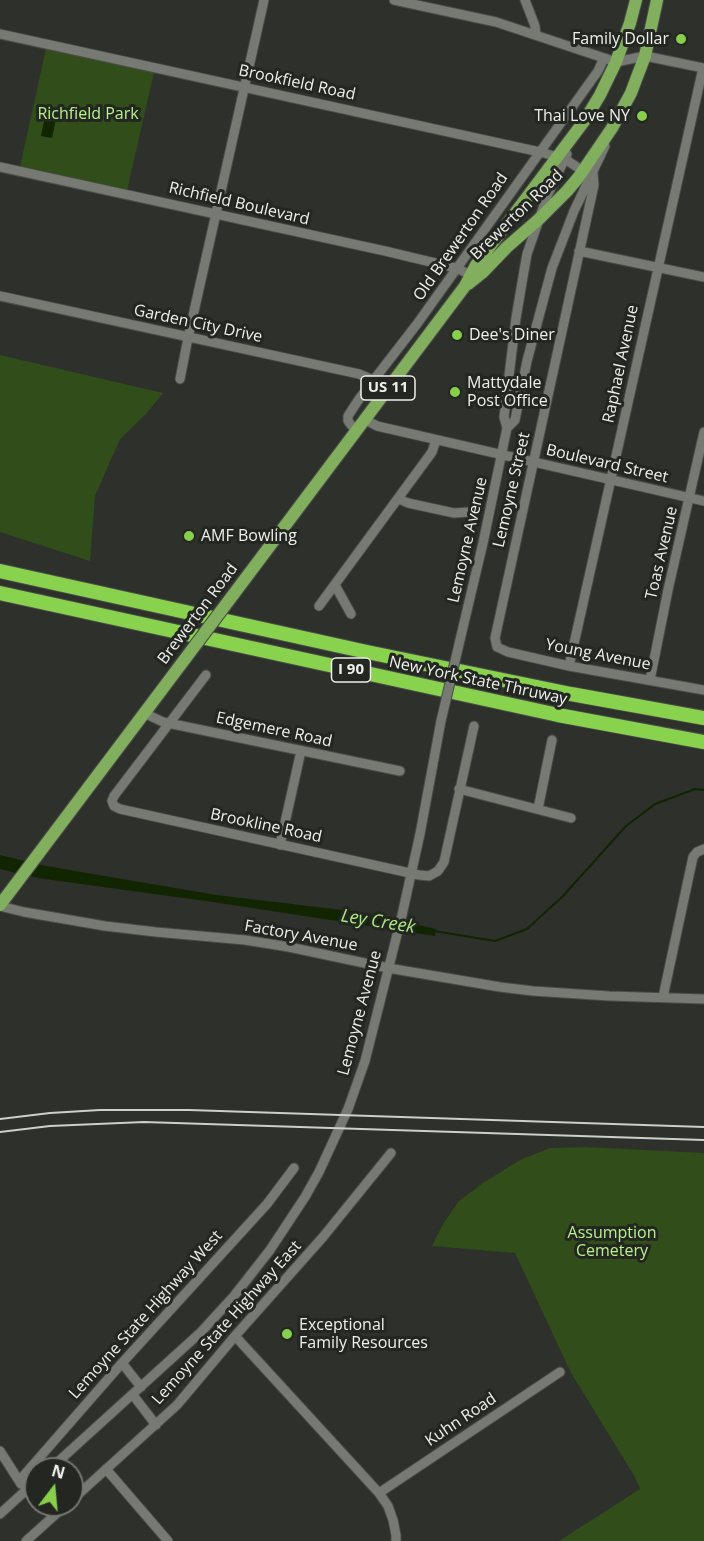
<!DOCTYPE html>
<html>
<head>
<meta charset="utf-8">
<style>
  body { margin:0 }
  #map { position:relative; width:704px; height:1541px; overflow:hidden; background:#2d302b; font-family:"Open Sans",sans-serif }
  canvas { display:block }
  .north { position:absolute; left:24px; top:1457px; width:60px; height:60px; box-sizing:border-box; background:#232621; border:2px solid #747672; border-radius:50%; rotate:16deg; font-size:16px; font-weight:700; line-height:24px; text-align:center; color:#edefeb }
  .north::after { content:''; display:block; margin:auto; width:21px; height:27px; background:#87cf4b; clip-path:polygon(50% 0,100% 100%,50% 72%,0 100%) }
</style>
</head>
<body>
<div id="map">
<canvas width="704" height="1541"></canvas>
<div class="north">N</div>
</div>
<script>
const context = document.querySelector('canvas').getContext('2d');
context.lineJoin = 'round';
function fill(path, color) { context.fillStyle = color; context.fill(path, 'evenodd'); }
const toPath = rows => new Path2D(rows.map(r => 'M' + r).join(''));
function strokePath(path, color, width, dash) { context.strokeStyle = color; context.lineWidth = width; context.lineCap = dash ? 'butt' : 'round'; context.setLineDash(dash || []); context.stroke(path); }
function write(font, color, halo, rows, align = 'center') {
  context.font = font + ' "Open Sans",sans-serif'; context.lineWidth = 6; context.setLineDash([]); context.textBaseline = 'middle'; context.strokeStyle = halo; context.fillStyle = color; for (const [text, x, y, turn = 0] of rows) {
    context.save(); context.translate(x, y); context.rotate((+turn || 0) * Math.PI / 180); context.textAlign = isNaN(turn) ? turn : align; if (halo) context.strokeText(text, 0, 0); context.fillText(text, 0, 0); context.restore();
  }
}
const green = toPath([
  [47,44,155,68,126,195,19,171],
  [0,355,163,393,146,414,120,439,95,496,90,561,0,532],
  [585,1147,704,1153,704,1541,559,1541,640,1489,635,1477,571,1373,515,1253,432,1246,443,1224,459,1201,483,1183,520,1160,550,1148]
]);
const water = toPath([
  [46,111,57,114,52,138,41,136],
  [0,855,46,866,216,895,359,912,436,929,435,936,213,902,38,878,0,869]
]);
const stream = toPath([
  [434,931,495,941,527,929,563,896,626,826,655,804,695,789,704,790]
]);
const minor = toPath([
  [394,0,496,22,616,62,645,56,704,68],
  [525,0,535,26,536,35],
  [0,34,540,152,565,159,583,171],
  [0,167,385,251,456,268,471,275],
  [593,173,594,185,495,638,497,647,508,652,569,666,704,690],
  [579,251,704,277],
  [0,296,359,374,373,380,385,392],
  [180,379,188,338,264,0],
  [364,419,377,426,704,501],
  [507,428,515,420,527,361,552,268,574,211,605,146],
  [356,431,348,421,348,416,359,399,417,324,598,71,604,58],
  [399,499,408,503,454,513,469,512],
  [335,585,351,614],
  [319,606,432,452,436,440],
  [460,640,483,543,507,428,504,417,516,318,524,271,527,254,548,194,567,154],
  [569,666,703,68],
  [206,675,114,796,112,801,114,806,120,809,419,875,429,876,438,871,444,862,474,726],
  [650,680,668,590,704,432],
  [144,713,163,722,400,771],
  [459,789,571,818],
  [538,809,552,740],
  [280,845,301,751],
  [0,906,24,912,105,926,156,932,245,940,289,947,388,968,500,987,533,991,609,996,704,999],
  [663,997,693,857,697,852,704,849],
  [235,1336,379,1493,388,1506,393,1520,396,1535,396,1541],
  [122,1363,141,1387],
  [133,1395,156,1425],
  [0,1451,21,1484],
  [50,1469,201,1332,234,1296,270,1250,305,1197,319,1172,348,1109,365,1061,402,915,420,834,441,721],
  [106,1469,168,1541],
  [19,1481,122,1363,267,1204,294,1168],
  [379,1493,560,1372],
  [72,1500,177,1405,235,1336,323,1237,391,1153],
  [0,1514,36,1481],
  [26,1541,66,1505]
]);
const major = toPath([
  [468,284,483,272,507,247,538,220,567,191,578,178,612,128,631,93,637,77,645,56,657,0],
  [233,595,465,286,476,265,585,120,600,95,616,62,630,23,636,0],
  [0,905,185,659]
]);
const highway = toPath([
  [0,571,367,652,571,694,704,718],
  [0,593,558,715,704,742]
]);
const rail = toPath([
  [0,1119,50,1113,100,1110,189,1110,704,1127],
  [0,1132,50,1126,144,1122,704,1140]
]);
const minorBridge = toPath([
  [441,721,460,640]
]);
const majorBridge = toPath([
  [185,659,233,595]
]);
const markers = [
  [681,39,6,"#87cf4b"],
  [642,116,6,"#87cf4b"],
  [457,335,6,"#87cf4b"],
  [455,392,6,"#87cf4b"],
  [189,536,6,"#87cf4b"],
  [287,1334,6,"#87cf4b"]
];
const shields = [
  [388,388,54],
  [351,670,39]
];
const shieldNames = [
  ["US 11",388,388],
  ["I 90",351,670]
];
const poiNames = [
  ["Family Dollar",669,39,"right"],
  ["Thai Love NY",630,116,"right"],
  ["Dee's Diner",469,335],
  ["Mattydale",467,383],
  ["Post Office",467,401],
  ["AMF Bowling",201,536],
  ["Exceptional",299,1325],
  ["Family Resources",299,1343]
];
const streetNames = [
  ["Brookfield Road",297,83,12],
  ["Richfield Boulevard",239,204,13],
  ["Brewerton Road",517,215,-44],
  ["Old Brewerton Road",461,237,-55],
  ["Garden City Drive",198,324,12],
  ["Raphael Avenue",621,364,-78],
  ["Boulevard Street",607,464,13],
  ["Lemoyne Street",512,490,-77],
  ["Lemoyne Avenue",468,540,-77],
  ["Toas Avenue",662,553,-77],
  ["Brewerton Road",198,614,-53],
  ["Young Avenue",598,655,11],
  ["New York State Thruway",478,681,12],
  ["Edgemere Road",274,730,12],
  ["Brookline Road",266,826,12],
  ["Factory Avenue",301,936,10],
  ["Lemoyne Avenue",360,1013,-75],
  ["Lemoyne State Highway West",146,1315,-48],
  ["Lemoyne State Highway East",227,1323,-48],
  ["Kuhn Road",461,1420,-34]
];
const parkNames = [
  ["Richfield Park",88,114],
  ["Assumption",612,1233],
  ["Cemetery",612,1251]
];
const waterNames = [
  ["Ley Creek",378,922,9]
];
fill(green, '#314d1a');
fill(water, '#102500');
strokePath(stream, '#102500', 2);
strokePath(minor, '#494c47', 11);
strokePath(major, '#494c47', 14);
strokePath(highway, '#494c47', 16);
strokePath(minor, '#767a73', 9);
strokePath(major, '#81af5d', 12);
strokePath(highway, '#89d24e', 14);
strokePath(rail, '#cccfca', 2);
strokePath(minorBridge, '#494c47', 11, []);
strokePath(majorBridge, '#494c47', 14, []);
strokePath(minorBridge, '#767a73', 9);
strokePath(majorBridge, '#81af5d', 12);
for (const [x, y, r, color] of markers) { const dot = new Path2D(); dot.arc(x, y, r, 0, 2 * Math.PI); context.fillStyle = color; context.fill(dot); strokePath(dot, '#232621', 2); }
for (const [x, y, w] of shields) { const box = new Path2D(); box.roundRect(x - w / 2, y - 12, w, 24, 4.5); context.fillStyle = '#232621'; context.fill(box); strokePath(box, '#edefeb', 1.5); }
write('bold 15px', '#edefeb', null, shieldNames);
write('16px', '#edefeb', '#232621', poiNames, 'left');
write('16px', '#edefeb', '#232621', streetNames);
write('16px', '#b6f28b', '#232621', parkNames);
write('italic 18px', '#ace881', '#232621', waterNames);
</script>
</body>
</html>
